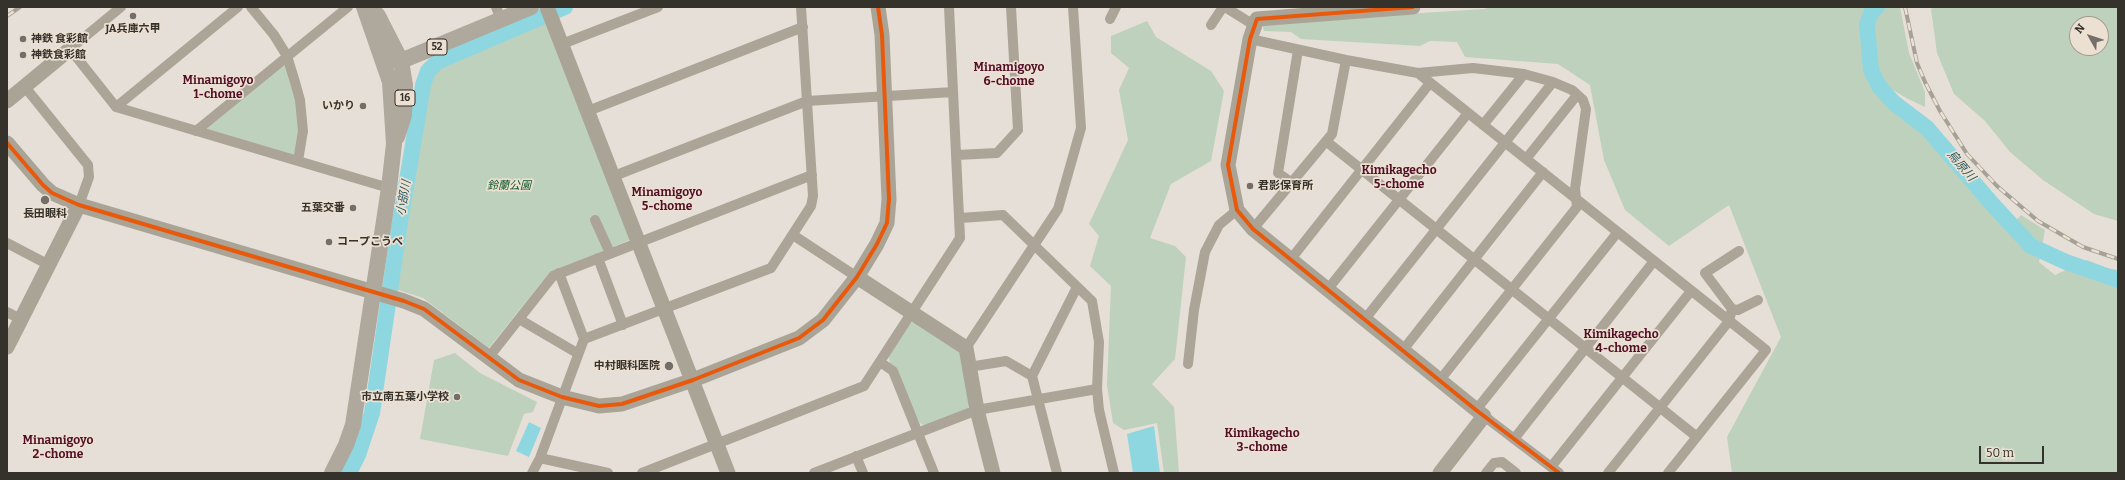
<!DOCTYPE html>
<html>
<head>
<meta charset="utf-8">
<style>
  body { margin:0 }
  #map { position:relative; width:2125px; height:480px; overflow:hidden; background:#e6dfd8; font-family:Bitter,serif }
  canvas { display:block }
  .frame { position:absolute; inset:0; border:8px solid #35312b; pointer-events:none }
  .north { position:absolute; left:2069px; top:16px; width:40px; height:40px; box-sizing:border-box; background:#ece0d2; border:1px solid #a39a8f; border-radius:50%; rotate:309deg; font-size:11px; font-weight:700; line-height:16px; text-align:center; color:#35312b }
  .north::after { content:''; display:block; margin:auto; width:14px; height:18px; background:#736e68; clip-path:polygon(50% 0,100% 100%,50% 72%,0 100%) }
  .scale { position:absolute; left:1979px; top:446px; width:65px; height:18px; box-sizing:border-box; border:2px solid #35312b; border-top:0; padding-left:5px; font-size:12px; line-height:14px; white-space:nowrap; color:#35312b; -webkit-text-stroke:3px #ece0d2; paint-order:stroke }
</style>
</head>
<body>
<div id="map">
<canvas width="2125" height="480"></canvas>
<div class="frame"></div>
<div class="north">N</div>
<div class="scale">50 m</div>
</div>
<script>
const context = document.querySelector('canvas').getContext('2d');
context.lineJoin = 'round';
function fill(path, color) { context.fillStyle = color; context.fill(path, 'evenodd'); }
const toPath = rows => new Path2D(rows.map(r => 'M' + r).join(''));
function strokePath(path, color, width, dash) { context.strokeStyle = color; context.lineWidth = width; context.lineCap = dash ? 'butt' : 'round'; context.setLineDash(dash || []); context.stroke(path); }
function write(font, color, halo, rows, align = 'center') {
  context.font = font + ' Bitter,"Noto Sans JP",serif'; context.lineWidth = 3.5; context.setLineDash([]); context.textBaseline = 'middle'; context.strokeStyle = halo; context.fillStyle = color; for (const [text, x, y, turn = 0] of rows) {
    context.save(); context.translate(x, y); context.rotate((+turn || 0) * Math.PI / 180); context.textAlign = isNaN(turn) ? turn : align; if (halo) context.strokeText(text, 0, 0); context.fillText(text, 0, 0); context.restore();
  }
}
const green = toPath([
  [1489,7,1868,7,1867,17,1873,16,1887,7,1900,7,1909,53,1925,92,1925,107,1908,99,1888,87,1879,94,1935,131,1967,166,2009,228,2021,215,2045,230,2039,262,2055,275,2087,260,2107,268,2118,270,2118,473,1732,473,1727,437,1781,337,1729,205,1669,246,1625,210,1604,160,1590,85,1558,64,1465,57,1457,42,1430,41,1420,46,1301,39,1291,32,1264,31,1262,23,1485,9],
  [1934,7,2118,7,2118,221,2094,214,2043,180,2010,152,1985,121,1954,94,1937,53,1931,9],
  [2077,24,2101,24,2101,48,2077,48],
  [546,20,632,239,548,274,489,348,423,298,395,289,403,229,419,149,427,86,431,73,440,65],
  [1147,21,1156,37,1211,71,1224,91,1211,161,1171,184,1150,238,1175,246,1186,257,1175,359,1152,384,1174,407,1179,473,1164,473,1157,423,1124,430,1113,423,1107,385,1111,286,1090,266,1099,236,1089,224,1128,140,1119,90,1129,68,1111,53,1111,36],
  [287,56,300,100,298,161,196,131],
  [916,322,961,353,970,403,968,409,924,426,919,422,890,364,888,355,909,323],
  [455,353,480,373,537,402,533,412,524,414,508,456,420,439,434,360]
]);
const water = toPath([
  [529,422,541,428,529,457,516,451],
  [1154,426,1160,473,1133,473,1127,434]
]);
const river = toPath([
  [1877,7,1872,11,1867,24,1871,70,1879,86,1894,103,1927,128,1993,205,2031,246,2066,262,2118,280],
  [349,473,358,455,372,413,399,228,423,85,428,71,437,62,565,7]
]);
const street = toPath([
  [121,7,70,49,116,107,389,188],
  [251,7,274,35,287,56,295,82,300,100,303,131,298,161],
  [496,7,501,19],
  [1225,7,1249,22,1257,19],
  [1110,19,1116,7],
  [1211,25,1223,7],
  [1250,39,1346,60,1418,73,1473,68,1524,74,1553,82,1572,90,1583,100,1586,109,1575,189,1577,207,1440,380],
  [562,44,658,7],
  [1418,73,1766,350,1668,473],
  [25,87,88,165,89,177,79,205],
  [116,107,238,7],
  [588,111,803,27],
  [1483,125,1524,74],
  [196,131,348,7],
  [1327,142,1697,437],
  [957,155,997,153,1018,130,1011,7],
  [1526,159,1577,95],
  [614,176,807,101,953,92],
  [1291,182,1278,173,1298,50],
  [961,218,1003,215,1092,301,1099,342,1097,389,1099,410,1114,473],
  [595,220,610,253],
  [1253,229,1332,134,1346,60],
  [793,235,857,277],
  [7,243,49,265],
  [1739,251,1705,273,1732,309,1738,310,1758,300],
  [598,258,623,325],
  [1291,259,1430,83],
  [559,273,584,339],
  [1328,289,1468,113],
  [7,312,22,320],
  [519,319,577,353],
  [1365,319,1553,82],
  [966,348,1058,209,1081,128,1073,7],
  [1403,350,1543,172],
  [489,357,553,276,812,175],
  [880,362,893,371,934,473],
  [1188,364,1194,310,1205,252,1219,225,1237,210],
  [969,367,1006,361,1032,376],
  [1476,410,1617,233],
  [1484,416,1559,473],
  [1514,439,1654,261],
  [856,456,863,473],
  [540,458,608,473],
  [1551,467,1691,291],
  [532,473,540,458,584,339,771,268,811,206,813,196,801,7],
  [642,473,864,386,960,238,949,7],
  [814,473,977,410,1097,389],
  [1057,473,1032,376,1077,287],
  [1486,473,1494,463,1502,462,1516,473],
  [1608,473,1729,321,1732,309]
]);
const secondary = toPath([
  [547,7,728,473],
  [1413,7,1257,19,1250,39,1228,165,1237,210,1253,229,1484,416,1440,473],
  [7,101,70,49],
  [7,143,43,185,52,193,79,205,404,301,424,309,519,380,562,397,599,406,622,404,693,380,799,338,823,320,857,277,877,244,887,223,889,199,882,35,878,7],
  [857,277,966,348,977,410,993,473],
  [7,347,79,205]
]);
const primary = toPath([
  [371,7,378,16,401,61,405,85,404,115,397,137],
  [384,59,401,61,531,7],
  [332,473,346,445,353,425,389,188,394,144,390,82,364,7]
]);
const rail = toPath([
  [1905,7,1917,63,1925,82,1940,111,1967,154,1997,186,2038,221,2083,247,2118,259],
  [7,16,20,7]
]);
const cycleway = toPath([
  [1413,7,1257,19,1250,39,1228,165,1237,210,1253,229,1476,410,1559,473],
  [7,143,43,185,52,193,79,205,404,301,424,309,519,380,562,397,599,406,622,404,693,380,799,338,823,320,857,277,877,244,887,223,889,199,882,35,878,7]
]);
const markers = [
  [133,16,4,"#736e68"],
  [23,39,4,"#736e68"],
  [23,55,4,"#736e68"],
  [363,106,4,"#736e68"],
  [1250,186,4,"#736e68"],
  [45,200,5,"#736e68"],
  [353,208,4,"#736e68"],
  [329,242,4,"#736e68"],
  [669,366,5,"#736e68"],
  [457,397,4,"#736e68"]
];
const shields = [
  [437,47,20],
  [405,98,20]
];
const shieldNames = [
  ["52",437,47],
  ["16",405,98]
];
const poiNames = [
  ["JA兵庫六甲",133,29,"center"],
  ["神鉄 食彩館",31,39],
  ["神鉄食彩館",31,55],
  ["いかり",355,106,"right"],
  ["君影保育所",1258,186],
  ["五葉交番",345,208,"right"],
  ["長田眼科",45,214,"center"],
  ["コープこうべ",337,242],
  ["中村眼科医院",660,366,"right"],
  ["市立南五葉小学校",449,397,"right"]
];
const parkNames = [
  ["鈴蘭公園",509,186]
];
const neighbourhoodNames = [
  ["Minamigoyo",1009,68],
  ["6-chome",1009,82],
  ["Minamigoyo",218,81],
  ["1-chome",218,95],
  ["Kimikagecho",1399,171],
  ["5-chome",1399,185],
  ["Minamigoyo",667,193],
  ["5-chome",667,207],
  ["Kimikagecho",1621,335],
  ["4-chome",1621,349],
  ["Kimikagecho",1262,434],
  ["3-chome",1262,448],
  ["Minamigoyo",58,441],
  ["2-chome",58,455]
];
const waterNames = [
  ["烏原川",1961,166,49],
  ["小部川",404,198,-80]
];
fill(green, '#bed1bc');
fill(water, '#8ed7e0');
strokePath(river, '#8ed7e0', 16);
strokePath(street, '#aba497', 10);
strokePath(secondary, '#aaa497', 15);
strokePath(primary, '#afa89c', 16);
strokePath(rail, '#a6a197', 4);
strokePath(rail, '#ece0d2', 2.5, [8]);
strokePath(cycleway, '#e8590c', 4);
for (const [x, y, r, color] of markers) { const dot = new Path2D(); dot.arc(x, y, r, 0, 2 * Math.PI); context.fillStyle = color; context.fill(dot); strokePath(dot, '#ece0d2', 1.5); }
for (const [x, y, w] of shields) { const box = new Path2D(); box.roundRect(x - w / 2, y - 8, w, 16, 3); context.fillStyle = '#ece0d2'; context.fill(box); strokePath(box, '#35312b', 1); }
write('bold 10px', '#35312b', null, shieldNames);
write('bold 11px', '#35312b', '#ece0d2', poiNames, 'left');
write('italic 11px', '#0f5a2b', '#ece0d2', parkNames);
write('bold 12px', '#510e27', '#ece0d2', neighbourhoodNames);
write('italic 12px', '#29585f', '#ece0d2', waterNames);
</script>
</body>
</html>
